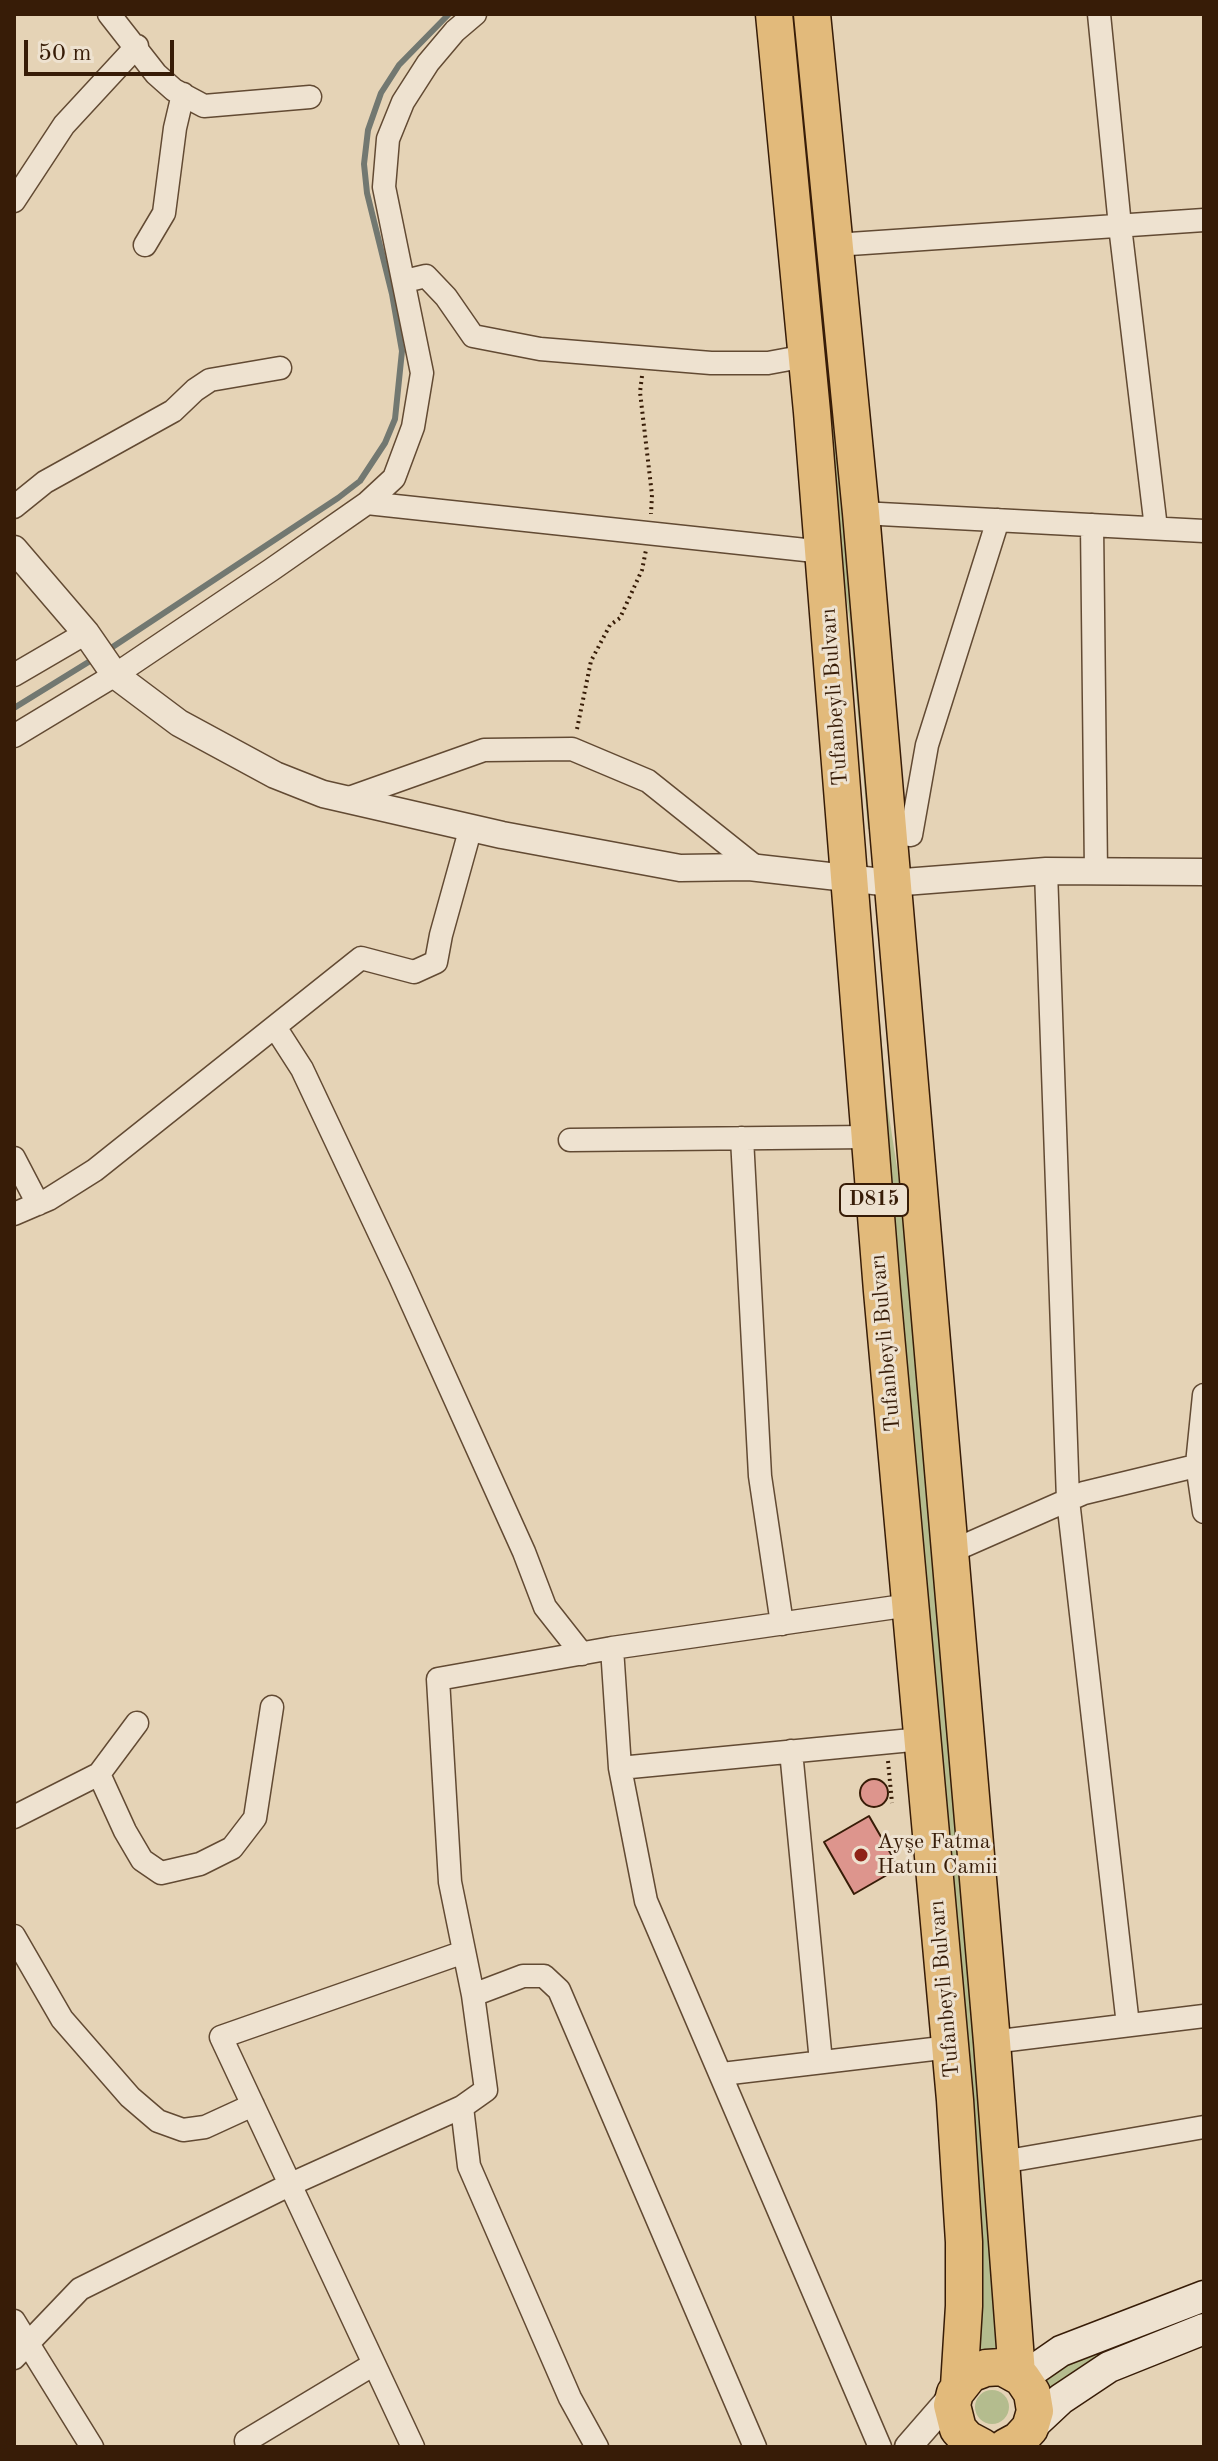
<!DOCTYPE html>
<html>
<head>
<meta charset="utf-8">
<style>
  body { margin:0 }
  #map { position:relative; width:1218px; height:2461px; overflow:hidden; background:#e5d3b6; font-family:"Old Standard TT",serif }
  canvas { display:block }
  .frame { position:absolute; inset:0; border:16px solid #371c07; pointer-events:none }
  .scale { position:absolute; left:24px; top:40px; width:150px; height:36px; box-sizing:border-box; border:4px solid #371c07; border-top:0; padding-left:10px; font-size:24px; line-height:28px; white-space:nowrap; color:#371c07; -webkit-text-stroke:6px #eee2d0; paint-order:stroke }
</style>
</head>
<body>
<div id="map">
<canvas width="1218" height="2461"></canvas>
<div class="frame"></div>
<div class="scale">50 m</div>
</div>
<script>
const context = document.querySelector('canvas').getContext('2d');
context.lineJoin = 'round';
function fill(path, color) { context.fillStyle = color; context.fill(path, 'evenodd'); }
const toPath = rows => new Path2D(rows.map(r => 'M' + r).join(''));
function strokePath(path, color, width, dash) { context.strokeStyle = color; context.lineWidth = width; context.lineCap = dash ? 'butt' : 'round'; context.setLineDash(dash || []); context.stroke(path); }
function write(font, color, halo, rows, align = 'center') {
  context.font = font + ' "Old Standard TT",serif'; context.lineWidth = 6; context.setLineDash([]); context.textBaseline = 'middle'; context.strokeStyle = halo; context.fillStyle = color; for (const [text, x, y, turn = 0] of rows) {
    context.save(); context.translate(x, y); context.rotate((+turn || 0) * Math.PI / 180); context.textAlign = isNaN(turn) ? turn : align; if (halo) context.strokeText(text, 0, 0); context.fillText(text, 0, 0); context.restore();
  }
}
const green = toPath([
  [788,14,799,14,872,829,868,829,850,623,836,524],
  [864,896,869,896,887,1103,907,1232,1005,2352,977,2353],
  [1204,2307,1204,2315,1039,2401,1032,2374],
  '975 2407a17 17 0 1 1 34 0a17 17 0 1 1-34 0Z'
]);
const stream = toPath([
  [105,652,338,498,360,481,385,443,395,419,402,351,392,294,367,193,364,164,368,130,381,93,399,65,449,14],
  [14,708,95,658]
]);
const building = toPath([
  '860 1793a14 14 0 1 1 28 0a14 14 0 1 1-28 0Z',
  [869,1816,899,1868,854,1894,824,1842,869,1816]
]);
const path = toPath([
  [642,376,640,392,652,495,651,514],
  [577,729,591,661,610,625,620,618,642,570,646,550],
  [888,1761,892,1803]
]);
const minor = toPath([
  [109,14,156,74,174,90,204,106,310,97],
  [1099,14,1120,226,1156,528],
  [14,201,64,125,137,46],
  [145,245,164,213,175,128,183,94],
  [835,245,1204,220],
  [405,281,426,276,446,297,473,336,540,349,711,363,768,363,806,356],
  [367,503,824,552],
  [14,507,45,482,173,411,195,390,210,380,280,368],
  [861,513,1204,531],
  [1092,525,1096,872],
  [14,675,86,633],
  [14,736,115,675,271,570,367,503,394,478,413,427,422,373,384,187,388,139,403,102,428,63,455,31,475,14],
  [346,799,484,750,572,749,648,781,757,868],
  [887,832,911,835,927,745,998,520],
  [1046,871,1068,1500,1128,2025],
  [275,1027,302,1069,400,1277,524,1552,545,1607,582,1654],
  [742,1138,760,1476,782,1624],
  [570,1140,869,1137],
  [14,1158,38,1204],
  [14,1214,49,1199,95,1170,361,958,414,972,436,962,441,935,471,827],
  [1204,1395,1197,1464,1204,1512],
  [950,1552,1084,1493,1204,1464],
  [612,1648,620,1768,646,1901,880,2447],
  [791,1751,821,2062],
  [620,1768,922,1739],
  [99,1774,125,1831,142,1860,161,1873,200,1864,232,1848,255,1818,272,1707],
  [14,1817,99,1774,137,1723],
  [14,1936,62,2019,130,2097,158,2121,183,2130,205,2127,253,2105],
  [473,1995,523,1976,544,1976,559,1990,755,2447],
  [992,2042,1204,2016],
  [722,2074,950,2047],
  [462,2107,469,2166,570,2398,597,2447],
  [1002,2162,1204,2127],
  [14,2321,92,2447],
  [14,2358,80,2289,289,2185,462,2107,486,2090,473,1995,450,1882,438,1679,612,1648,910,1605],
  [246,2441,374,2364],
  [413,2447,221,2037,464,1952]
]);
const tertiary = toPath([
  [14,549,86,633,115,675,179,723,275,775,323,794,502,835,680,868,749,867,891,883,1046,871,1204,872],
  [908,2447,955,2393]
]);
const secondary = toPath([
  [1022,2378,1061,2351,1204,2296],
  [1030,2428,1061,2399,1109,2367,1204,2329]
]);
const trunk = toPath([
  [774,14,812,412,882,1291,955,2100,964,2242,964,2306,959,2386],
  [812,14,861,513,992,2042,1017,2374],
  [982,2447,967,2439,958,2429,952,2405,955,2393,970,2374,986,2368,1002,2367,1022,2378,1032,2393,1035,2411,1030,2428,1019,2440,1006,2447]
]);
const markers = [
  [861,1855,8,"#8f2418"]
];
const shields = [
  [874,1200,68]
];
const shieldNames = [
  ["D815",874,1200]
];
const streetNames = [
  ["Tufanbeyli Bulvarı",835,697,-94],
  ["Tufanbeyli Bulvarı",886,1343,-95],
  ["Tufanbeyli Bulvarı",945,1989,-95]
];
const poiNames = [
  ["Ayşe Fatma",877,1842],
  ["Hatun Camii",877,1867]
];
fill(green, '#b4bc8e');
strokePath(stream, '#727871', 6);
fill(building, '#dd958d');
strokePath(building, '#371c07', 2);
strokePath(minor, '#624a33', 25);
strokePath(tertiary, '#624a33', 29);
strokePath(secondary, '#371c07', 33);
strokePath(trunk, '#371c07', 39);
strokePath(path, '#371c07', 4, [2, 4]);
strokePath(minor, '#eee2d0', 22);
strokePath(tertiary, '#eee2d0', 26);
strokePath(secondary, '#eee2d0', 30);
strokePath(trunk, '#e2ba7b', 36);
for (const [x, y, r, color] of markers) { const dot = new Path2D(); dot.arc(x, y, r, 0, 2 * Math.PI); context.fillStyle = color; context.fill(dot); strokePath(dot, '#eee2d0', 3); }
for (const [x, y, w] of shields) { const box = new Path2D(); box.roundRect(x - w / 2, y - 16, w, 32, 6); context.fillStyle = '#eee2d0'; context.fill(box); strokePath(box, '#371c07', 2); }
write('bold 20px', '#371c07', null, shieldNames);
write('22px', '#371c07', '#eee2d0', streetNames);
write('22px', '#371c07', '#eee2d0', poiNames, 'left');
</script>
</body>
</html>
